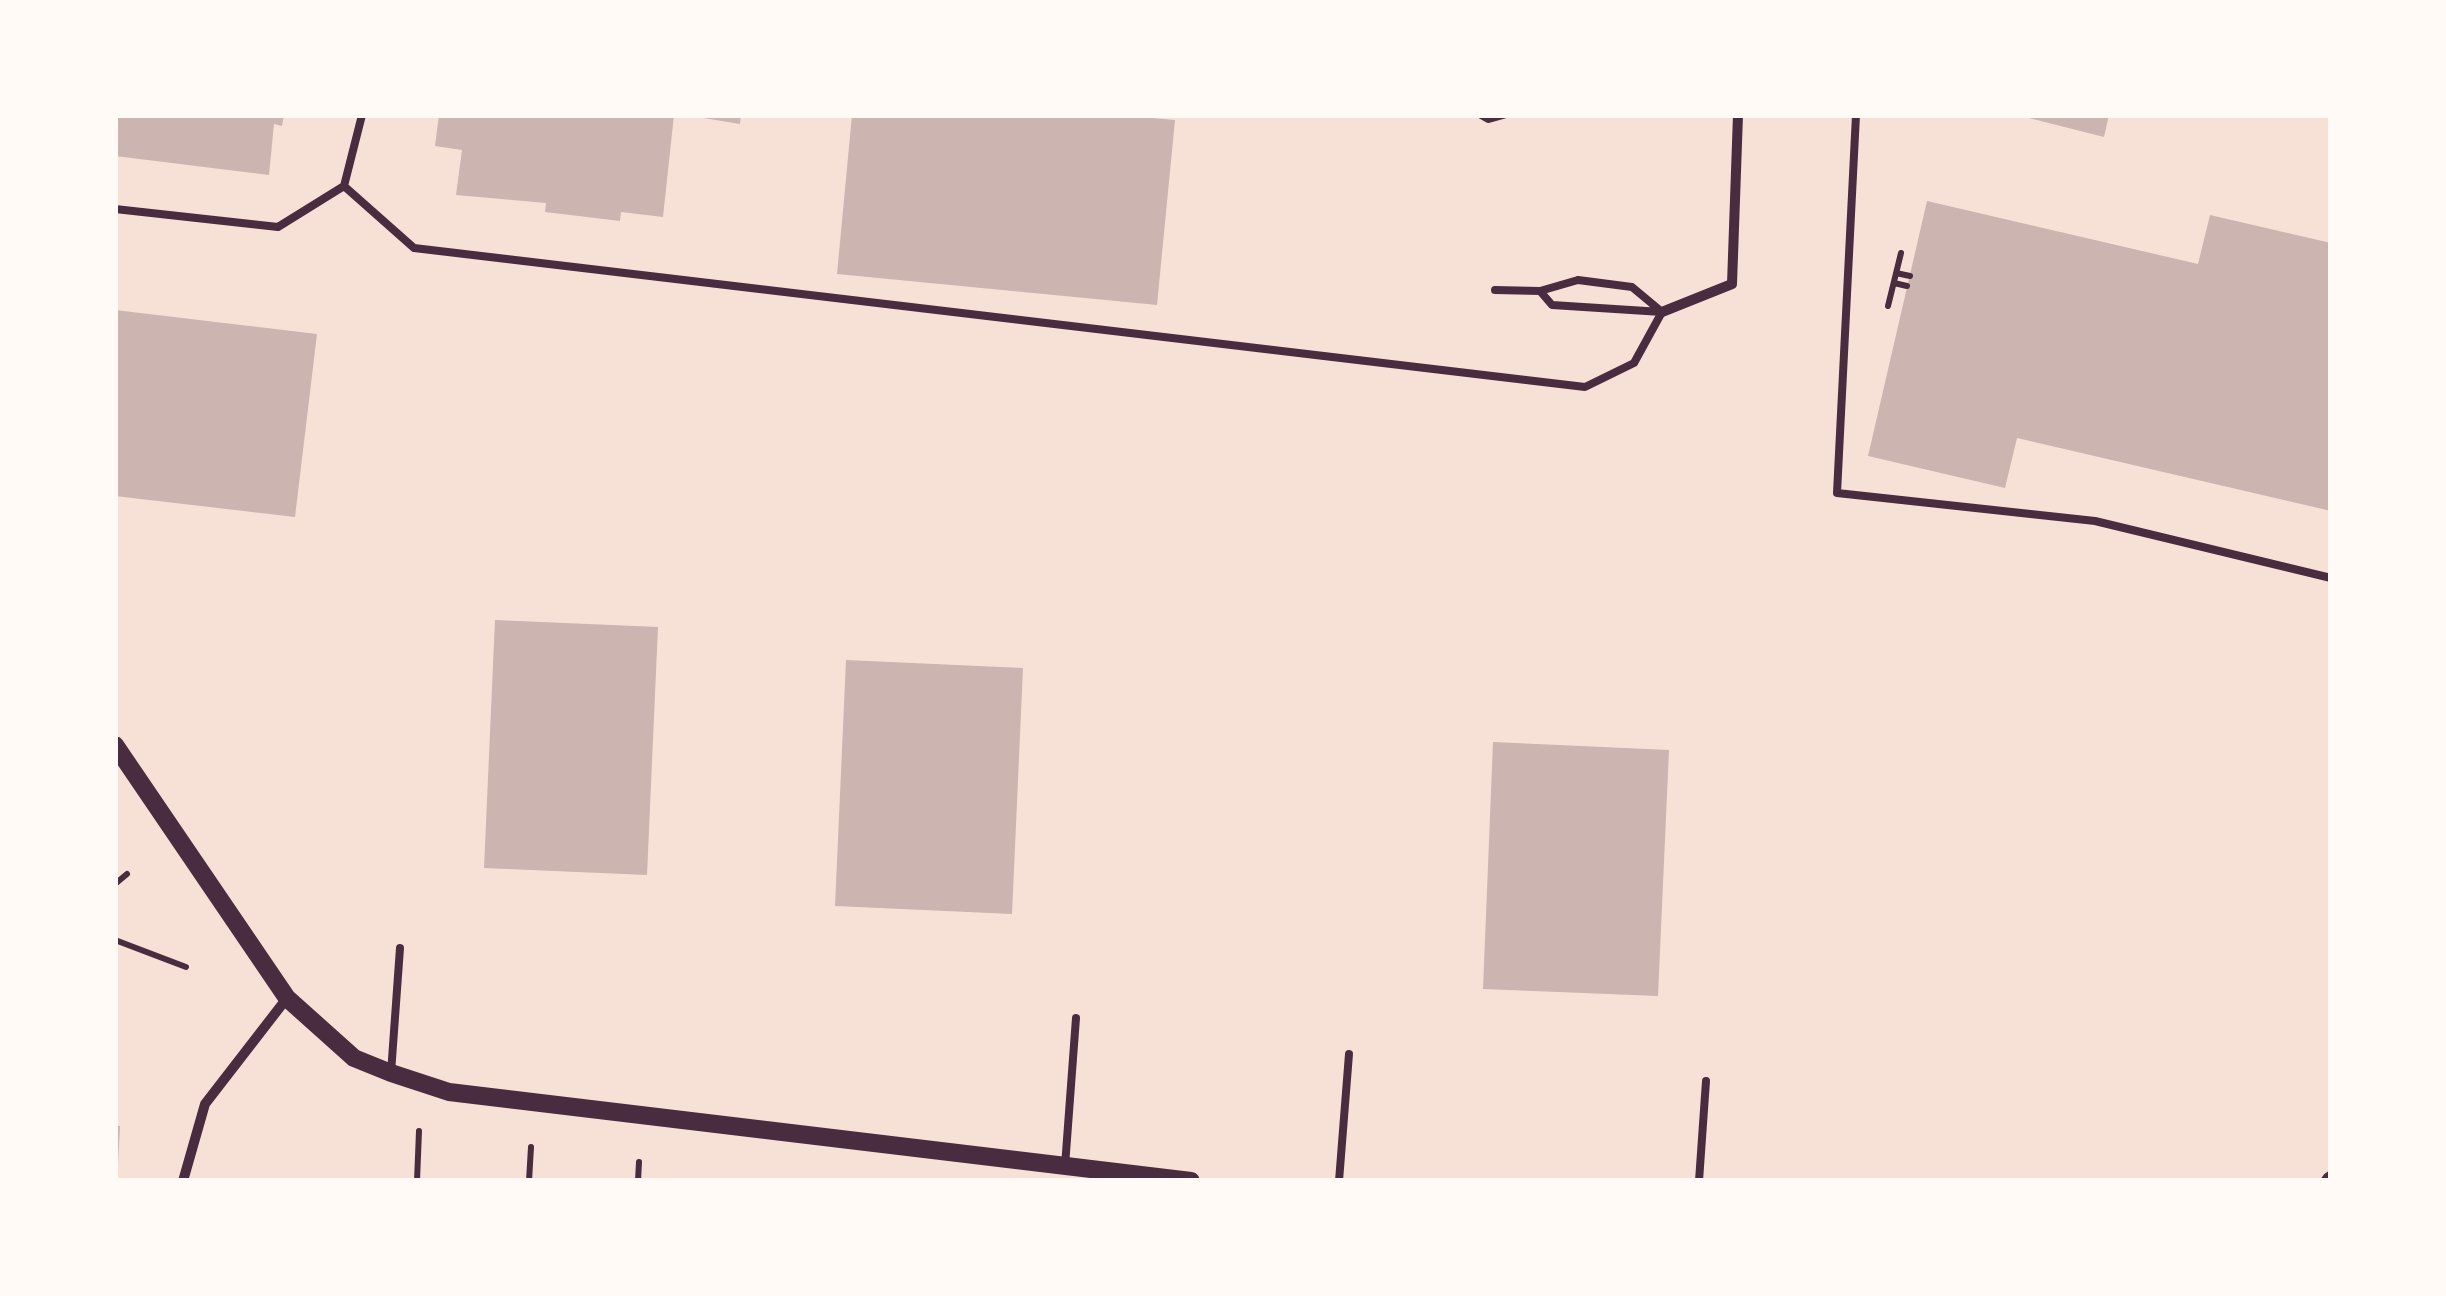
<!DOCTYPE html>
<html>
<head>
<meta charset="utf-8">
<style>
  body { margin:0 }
  #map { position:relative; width:2446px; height:1296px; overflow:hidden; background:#f7e1d7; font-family:Cabin,sans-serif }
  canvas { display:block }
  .frame { position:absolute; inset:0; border:118px solid #fffaf5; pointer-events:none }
</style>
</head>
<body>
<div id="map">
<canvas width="2446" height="1296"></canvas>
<div class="frame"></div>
</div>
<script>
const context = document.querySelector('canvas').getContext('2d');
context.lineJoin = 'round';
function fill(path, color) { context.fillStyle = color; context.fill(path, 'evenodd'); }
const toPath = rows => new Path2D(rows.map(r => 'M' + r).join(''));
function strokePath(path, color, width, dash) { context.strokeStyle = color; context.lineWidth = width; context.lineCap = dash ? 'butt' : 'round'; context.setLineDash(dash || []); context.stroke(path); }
const building = toPath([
  [115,115,284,115,282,126,274,124,269,175,115,156],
  [439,115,674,115,663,217,621,212,620,221,545,212,546,203,456,195,462,150,435,146],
  [685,115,741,115,740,124],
  [852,115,1118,115,1175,120,1157,305,837,274],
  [2017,115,2109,115,2104,137],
  [1927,201,2198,264,2210,215,2331,243,2331,511,2017,438,2005,488,1868,456],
  [115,310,317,334,295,517,115,496],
  [495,620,658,627,647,875,484,868],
  [846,660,1023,668,1012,914,835,906],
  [1493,742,1669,750,1658,996,1483,989],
  [115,1126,120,1126,118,1164,115,1164]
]);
const path = toPath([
  [1479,115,1488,120,1506,115],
  [1896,273,1910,276],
  [1894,283,1907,286],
  [1888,306,1901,253],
  [115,884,127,874],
  [115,940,186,967],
  [417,1181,419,1131],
  [529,1181,531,1147],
  [638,1181,639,1162]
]);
const service = toPath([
  [362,115,344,186,414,248,1585,387,1634,363,1662,312],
  [1856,115,1837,493,2095,521,2331,578],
  [115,209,278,227,344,186],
  [1578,280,1632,287,1662,312,1552,305,1540,291,1578,280],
  [1495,290,1540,291],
  [391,1073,400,948],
  [1065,1166,1076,1018],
  [1339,1181,1349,1054],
  [1699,1181,1706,1081]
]);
const minor = toPath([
  [1662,312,1732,284,1738,115],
  [183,1181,205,1104,287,998]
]);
const tertiary = toPath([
  [115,745,287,998,354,1058,391,1073,449,1092,1191,1181],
  [2330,1181,2331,1180]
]);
fill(building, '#ccb4b1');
strokePath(path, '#4a2c40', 6);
strokePath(service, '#4a2c40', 8);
strokePath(minor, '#4a2c40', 10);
strokePath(tertiary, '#4a2c40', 18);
</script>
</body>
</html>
